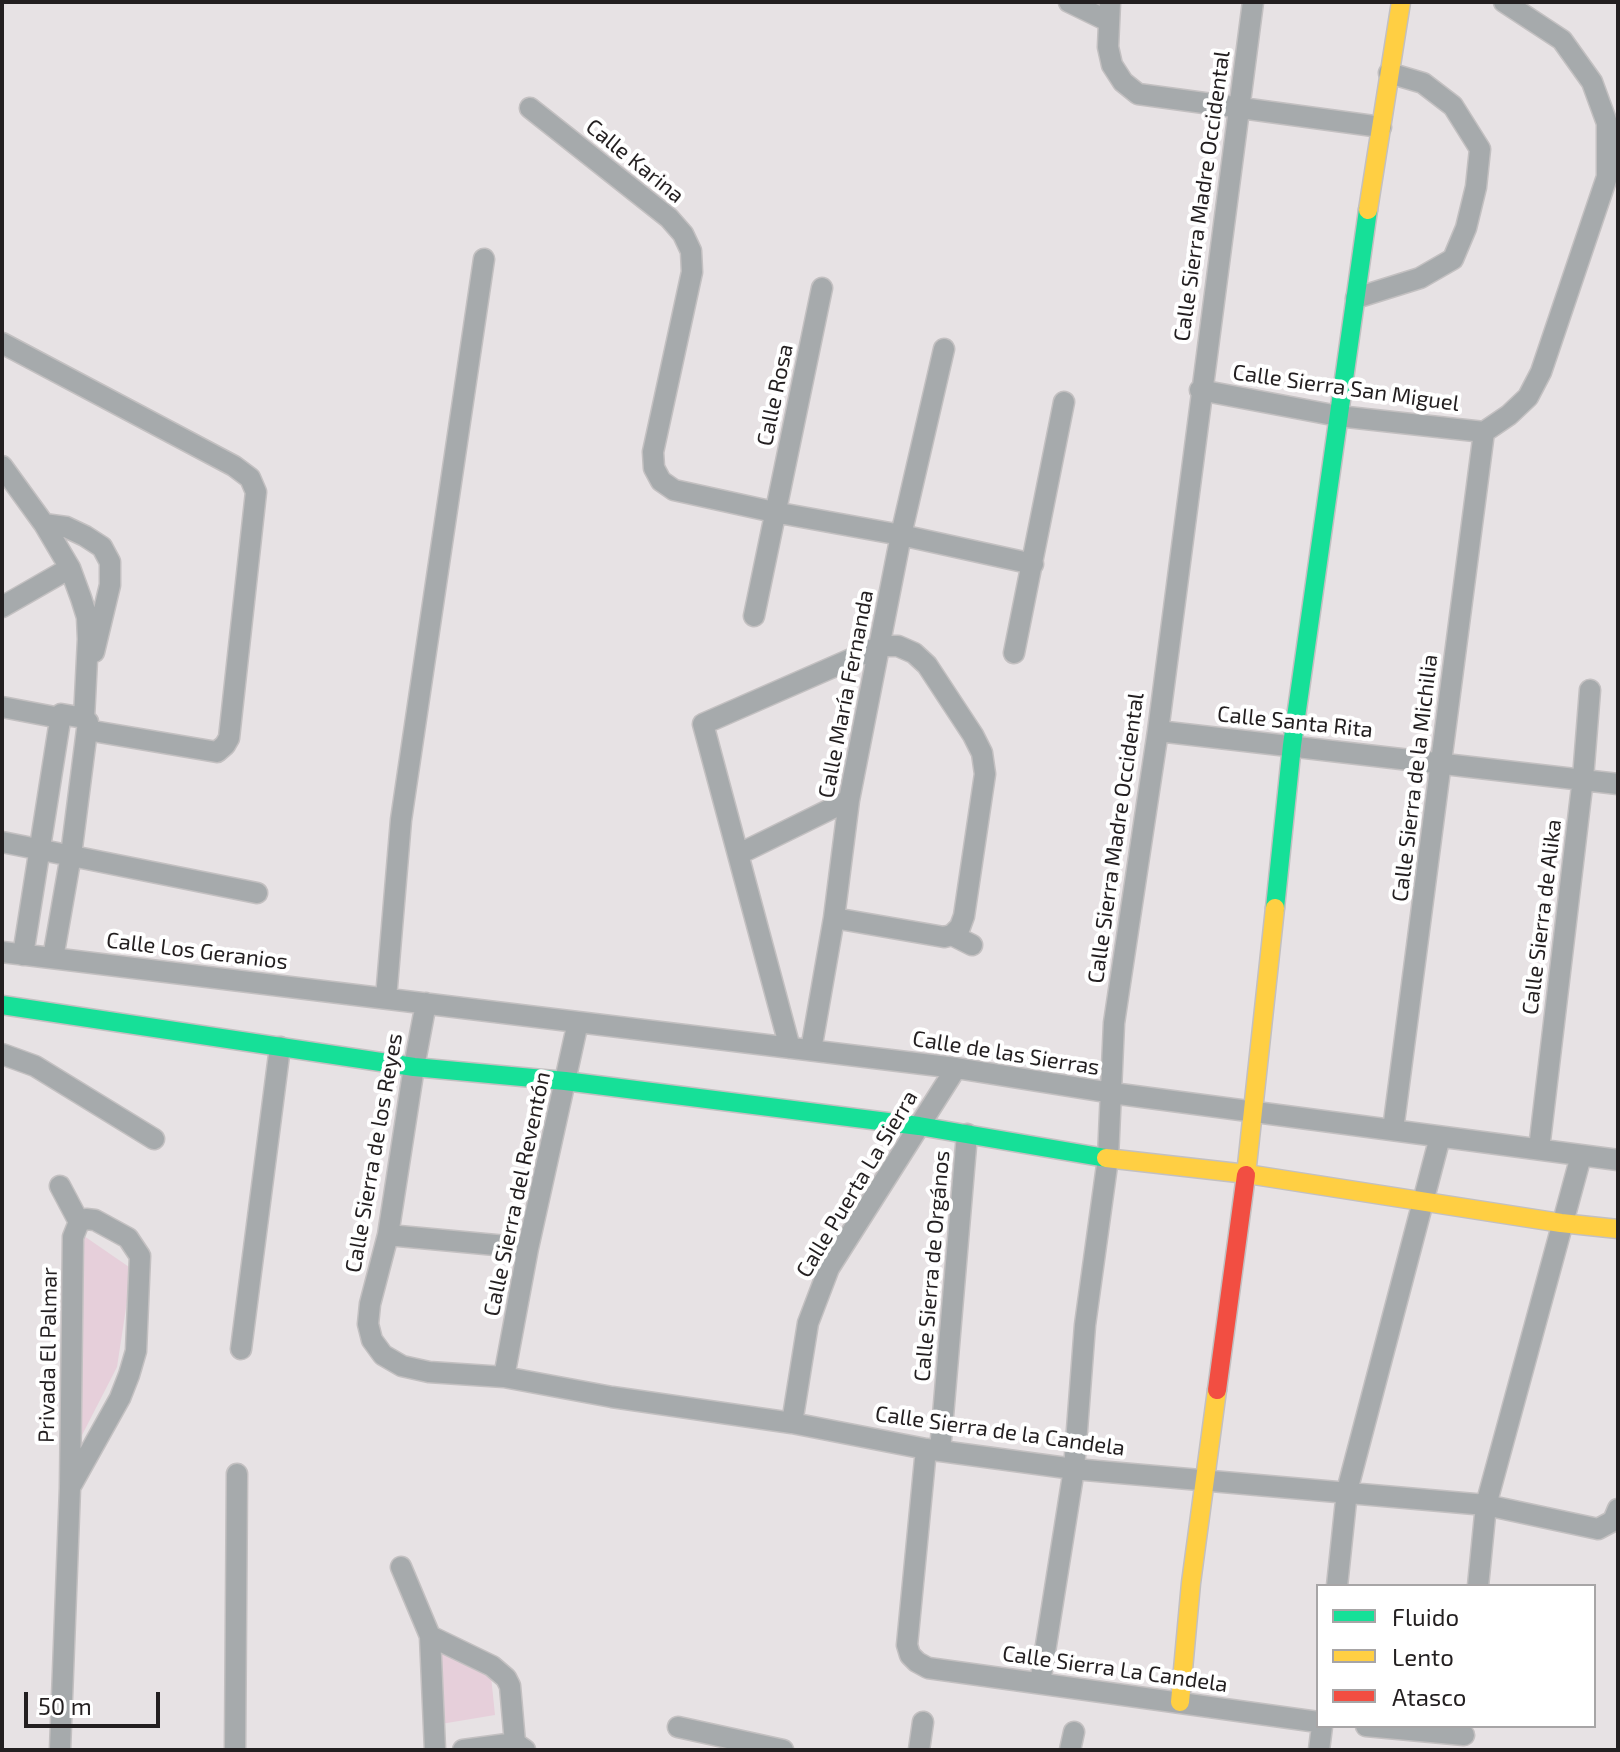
<!DOCTYPE html>
<html>
<head>
<meta charset="utf-8">
<style>
  body { margin:0 }
  #map { position:relative; width:1620px; height:1752px; overflow:hidden; background:#e7e2e4; font-family:"Exo 2",sans-serif }
  canvas { display:block }
  .frame { position:absolute; inset:0; border:4px solid #231f20; pointer-events:none }
  .legend { position:absolute; left:1316px; top:1584px; width:280px; height:144px; box-sizing:border-box; background:#fff; border:2px solid #a7a5a6; margin:0; padding:10px 14px; list-style:none; font-size:24px; color:#231f20 }
  .legend li { display:flex; align-items:center; gap:16px; height:40px }
  .legend b { width:40px; border:2px solid #a7a5a6 }
  .scale { position:absolute; left:24px; top:1692px; width:136px; height:36px; box-sizing:border-box; border:4px solid #231f20; border-top:0; padding-left:10px; font-size:24px; line-height:28px; white-space:nowrap; color:#231f20; -webkit-text-stroke:6px #fff; paint-order:stroke }
</style>
</head>
<body>
<div id="map">
<canvas width="1620" height="1752"></canvas>
<div class="frame"></div>
<ul class="legend">
<li><b style="height:10px;background:#16e098"></b>Fluido</li>
<li><b style="height:10px;background:#ffcf43"></b>Lento</li>
<li><b style="height:10px;background:#f24e42"></b>Atasco</li>
</ul>
<div class="scale">50 m</div>
</div>
<script>
const context = document.querySelector('canvas').getContext('2d');
context.lineJoin = 'round';
function fill(path, color) { context.fillStyle = color; context.fill(path, 'evenodd'); }
const toPath = rows => new Path2D(rows.map(r => 'M' + r).join(''));
function strokePath(path, color, width, dash) { context.strokeStyle = color; context.lineWidth = width; context.lineCap = dash ? 'butt' : 'round'; context.setLineDash(dash || []); context.stroke(path); }
function write(font, color, halo, rows, align = 'center') {
  context.font = font + ' "Exo 2",sans-serif'; context.lineWidth = 8; context.setLineDash([]); context.textBaseline = 'middle'; context.strokeStyle = halo; context.fillStyle = color; for (const [text, x, y, turn = 0] of rows) {
    context.save(); context.translate(x, y); context.rotate((+turn || 0) * Math.PI / 180); context.textAlign = isNaN(turn) ? turn : align; if (halo) context.strokeText(text, 0, 0); context.fillText(text, 0, 0); context.restore();
  }
}
const green = toPath([
  [84,1236,132,1269,117,1367,79,1441],
  [441,1648,491,1676,495,1715,441,1724]
]);
const street = toPath([
  [1069,2,1108,21],
  [1110,2,1108,47,1112,65,1123,82,1138,94,1381,127],
  [530,108,669,218,683,234,691,251,692,272,653,452,654,468,661,481,674,490,774,512,901,535,1033,564],
  [1356,298,1420,278,1453,259,1466,228,1476,187,1480,149,1453,106,1423,83,1389,73],
  [2,343,234,466,250,478,256,492,229,738,225,745,217,752,87,730],
  [1200,390,1338,416,1484,432],
  [1484,432,1509,415,1528,397,1541,372,1607,177,1607,123,1592,82,1562,40,1504,2],
  [2,466,44,524,70,568,81,598,87,617,88,639,84,718],
  [44,524,66,527,85,536,102,547,110,562,110,585,94,652],
  [2,607,70,568],
  [754,616,822,288],
  [1014,653,1064,402],
  [2,707,60,718],
  [1158,731,1618,784],
  [2,842,257,893],
  [739,854,849,800],
  [952,935,972,945],
  [2,952,956,1068,1112,1093,1618,1160],
  [23,955,61,714,84,718,88,722,71,855,53,958],
  [386,998,401,820,484,259],
  [426,1003,414,1067,388,1235,370,1304,368,1324,372,1340,383,1355,402,1366,429,1372,504,1377,612,1397,792,1423,926,1449,1074,1469,1486,1505,1598,1529,1613,1521,1618,1509],
  [790,1048,703,724,881,646,898,646,914,653,927,665,973,735,982,753,985,774,964,916,960,927,952,935,944,937,834,918],
  [811,1050,834,918,849,800,901,535,944,349],
  [2,1054,35,1066,154,1139],
  [1393,1130,1484,432],
  [1539,1149,1583,778,1590,690],
  [60,1186,79,1222],
  [388,1235,528,1248],
  [241,1349,280,1047],
  [504,1377,528,1248,578,1022],
  [792,1423,808,1323,829,1268,956,1068],
  [926,1449,907,1645,910,1655,917,1662,928,1668,1318,1722],
  [940,1451,967,1134],
  [72,1484,120,1398,129,1375,136,1351,140,1256,128,1238,95,1220,86,1219,79,1222],
  [401,1567,430,1636,435,1750],
  [1337,1586,1347,1491,1440,1137],
  [1478,1586,1486,1505,1581,1156],
  [430,1636,492,1666,506,1678,510,1686,515,1743],
  [1040,1683,1074,1469,1085,1325,1108,1158,1114,1023,1158,731,1253,2],
  [1366,1726,1464,1735],
  [678,1727,783,1750],
  [60,1750,70,1488,73,1237,79,1222],
  [235,1750,237,1474],
  [463,1750,515,1743,525,1750],
  [919,1750,923,1722],
  [1070,1750,1074,1732],
  [1319,1750,1322,1726]
]);
const fast = toPath([
  [1275,908,1292,745,1368,210],
  [2,1005,414,1067,565,1081,919,1126,1106,1158]
]);
const slow = toPath([
  [1368,210,1401,2],
  [1106,1158,1247,1174,1561,1223,1618,1229],
  [1246,1175,1275,908],
  [1180,1702,1191,1583,1217,1390]
]);
const jam = toPath([
  [1217,1390,1246,1175]
]);
const streetNames = [
  ["Calle Karina",635,161,39],
  ["Calle Sierra Madre Occidental",1202,196,-82],
  ["Calle Sierra San Miguel",1346,388,8],
  ["Calle Rosa",775,395,-78],
  ["Calle María Fernanda",846,694,-79],
  ["Calle Santa Rita",1295,722,6],
  ["Calle Sierra de la Michilia",1415,778,-83],
  ["Calle Sierra Madre Occidental",1116,838,-82],
  ["Calle Sierra de Alika",1542,917,-83],
  ["Calle Los Geranios",197,951,7],
  ["Calle de las Sierras",1006,1053,9],
  ["Calle Sierra de los Reyes",374,1153,-80],
  ["Calle Puerta La Sierra",857,1184,-59],
  ["Calle Sierra del Reventón",517,1194,-78],
  ["Calle Sierra de Orgános",932,1266,-85],
  ["Privada El Palmar",48,1355,-89],
  ["Calle Sierra de la Candela",1000,1431,8],
  ["Calle Sierra La Candela",1115,1669,8]
];
fill(green, '#e6cfda');
strokePath(street, '#c3c0c1', 23);
strokePath(fast, '#c3c0c1', 21);
strokePath(slow, '#c3c0c1', 21);
strokePath(jam, '#c3c0c1', 21);
strokePath(street, '#a6aaac', 20);
strokePath(fast, '#16e098', 18);
strokePath(slow, '#ffcf43', 18);
strokePath(jam, '#f24e42', 18);
write('22px', '#231f20', '#fff', streetNames);
</script>
</body>
</html>
